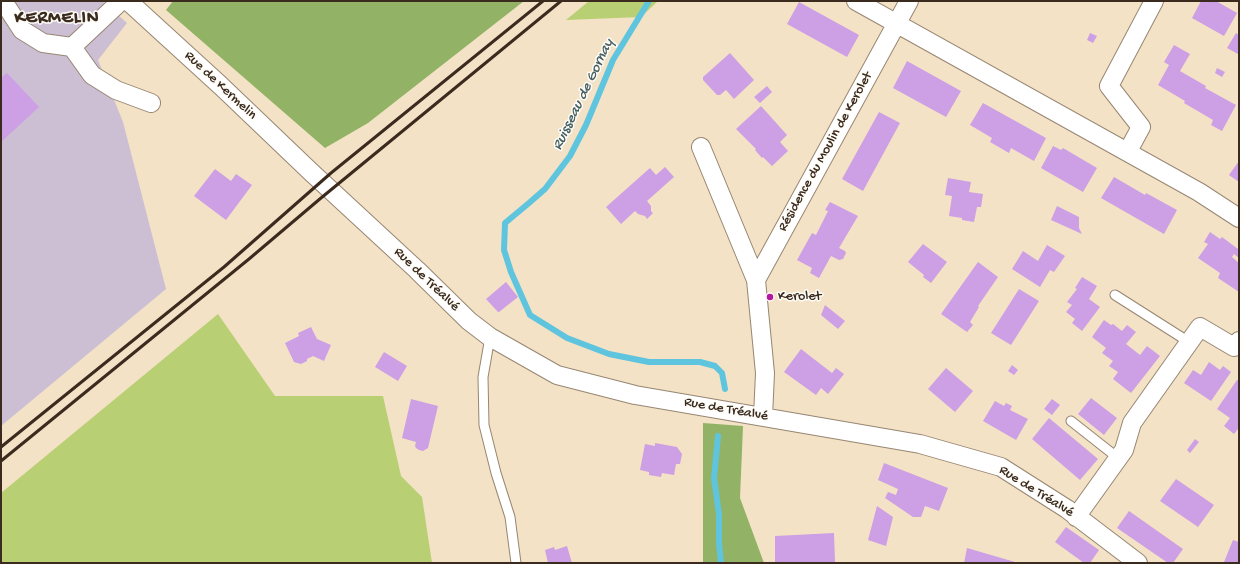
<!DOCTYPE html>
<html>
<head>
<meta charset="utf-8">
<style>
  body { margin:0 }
  #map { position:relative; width:1240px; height:564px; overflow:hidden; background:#f3e2c6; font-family:"Gochi Hand",sans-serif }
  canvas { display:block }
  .frame { position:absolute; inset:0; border:2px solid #3b2a1e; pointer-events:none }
</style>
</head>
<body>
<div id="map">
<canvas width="1240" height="564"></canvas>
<div class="frame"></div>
</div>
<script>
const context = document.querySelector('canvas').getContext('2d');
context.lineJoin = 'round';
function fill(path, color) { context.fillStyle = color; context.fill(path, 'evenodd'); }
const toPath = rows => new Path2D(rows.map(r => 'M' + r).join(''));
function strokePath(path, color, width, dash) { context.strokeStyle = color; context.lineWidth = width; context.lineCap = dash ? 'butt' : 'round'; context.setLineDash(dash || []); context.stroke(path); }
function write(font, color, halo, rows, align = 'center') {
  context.font = font + ' "Gochi Hand",sans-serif'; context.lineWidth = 3; context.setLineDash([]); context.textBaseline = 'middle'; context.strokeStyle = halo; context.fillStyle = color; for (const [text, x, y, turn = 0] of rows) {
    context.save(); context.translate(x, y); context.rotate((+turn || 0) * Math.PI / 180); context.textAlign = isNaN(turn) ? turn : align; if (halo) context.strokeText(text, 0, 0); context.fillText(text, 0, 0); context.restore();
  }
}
const industrial = toPath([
  [1,1,102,1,127,23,98,60,123,122,166,289,1,426]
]);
const green = toPath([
  [589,1,658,1,641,17,566,20],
  [218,314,275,396,383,396,401,476,422,497,432,563,1,563,1,493]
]);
const forest = toPath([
  [173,1,524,1,368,123,325,148,166,10],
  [703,423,743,426,740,498,764,563,703,563]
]);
const stream = toPath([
  [649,1,613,60,586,125,570,156,545,189,529,203,505,223,504,250,511,272,530,315,567,338,609,354,649,362,700,362,715,366,722,373,725,389],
  [718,436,714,478,719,514,719,543,721,563]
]);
const building = toPath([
  [1201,1,1216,1,1237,13,1224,36,1192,18],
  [799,2,859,35,847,57,787,24],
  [1090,33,1097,36,1093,43,1087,40],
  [1236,33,1239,35,1239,51,1238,54,1227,48],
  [1174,45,1190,54,1180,71,1206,86,1205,88,1236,105,1222,131,1211,125,1213,120,1184,103,1185,101,1158,85,1169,65,1164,62],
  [730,53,754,80,734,99,726,90,720,95,717,95,703,80,703,77],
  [907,61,961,91,946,117,893,88],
  [1217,68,1225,72,1222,77,1215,73],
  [7,73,39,107,1,142,1,78],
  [767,86,772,92,760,103,754,97],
  [983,103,1046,138,1034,161,1011,148,1009,153,990,142,992,138,970,125],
  [761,106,787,135,780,142,788,151,772,166,763,157,762,158,755,150,756,149,736,129],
  [879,112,900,123,863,191,842,179],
  [1053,146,1061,150,1063,148,1097,168,1083,192,1041,168],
  [1239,161,1239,182,1229,175],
  [665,167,674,177,647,201,651,206,651,211,653,213,647,219,645,216,638,214,635,211,621,224,606,207,650,168,656,175],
  [215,169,231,181,236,174,252,185,226,220,194,196],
  [1114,177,1145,195,1146,193,1177,210,1164,234,1101,198],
  [948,178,971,182,969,192,983,194,981,207,977,207,974,222,962,220,962,218,949,216,952,196,945,195],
  [830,202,858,216,839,248,845,251,846,253,843,259,839,260,831,256,819,278,810,273,812,268,797,260,812,233,816,235,828,211,825,210],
  [1057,206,1079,217,1079,228,1082,234,1051,220],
  [1210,232,1220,239,1222,237,1238,249,1239,247,1239,258,1234,254,1232,257,1239,263,1239,292,1218,278,1220,273,1198,258,1208,244,1204,242],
  [923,244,947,262,931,283,923,277,924,275,908,262],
  [1047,245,1065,256,1054,272,1050,270,1040,287,1012,269,1023,251,1038,261],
  [978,262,998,277,978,306,979,307,970,322,973,325,967,332,941,314],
  [1082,277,1097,286,1089,299,1100,307,1082,331,1072,323,1075,319,1066,312,1072,305,1067,302,1077,289,1075,288],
  [506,282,518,297,499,312,498,312,486,299],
  [1019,289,1039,301,1011,345,991,333],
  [825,305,845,321,838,329,821,315],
  [1104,320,1111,325,1113,324,1122,331,1127,325,1136,332,1126,344,1140,355,1147,346,1160,356,1131,393,1113,379,1118,372,1109,366,1113,361,1102,353,1106,348,1092,337],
  [311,327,317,339,331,345,324,361,313,356,307,359,307,361,301,364,294,362,285,343,299,336,298,333],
  [801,349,832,373,836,368,844,374,828,394,821,388,816,395,784,372],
  [384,352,407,366,398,381,375,367],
  [1209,362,1220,370,1223,366,1231,372,1211,401,1184,383,1193,370,1201,375],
  [1012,365,1018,370,1014,375,1008,371],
  [946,368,973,391,955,412,928,389],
  [1237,380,1239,381,1239,429,1238,429,1234,434,1224,426,1230,418,1217,409],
  [1091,398,1117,418,1104,435,1078,414],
  [411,399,438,406,428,448,423,451,419,450,416,448,415,446,416,442,402,438],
  [1052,399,1060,405,1052,415,1044,409],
  [995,401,1004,406,1006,403,1012,406,1010,410,1028,419,1016,440,983,421],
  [1049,418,1098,459,1080,480,1032,439],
  [1195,439,1199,442,1190,453,1187,450],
  [655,443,677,447,682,454,680,464,676,464,674,475,662,473,661,477,649,475,649,472,640,470,645,444,655,446],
  [884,463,948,488,939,511,925,506,921,517,913,517,885,498,888,492,896,495,898,489,878,480],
  [1176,479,1214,505,1198,527,1160,501],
  [877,506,893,517,886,546,868,540],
  [1129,511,1183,549,1173,563,1168,563,1117,528],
  [1066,527,1099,550,1090,563,1084,563,1055,542],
  [834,533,835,562,775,563,775,536],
  [1233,540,1239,542,1239,563,1226,563,1224,562],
  [567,546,572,563,548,563,545,550,554,547,555,550],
  [967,548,1015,562,1015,563,964,563]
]);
const service = toPath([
  [1115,295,1189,342],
  [490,337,483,377,484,425,496,473,510,517,516,563],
  [1071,421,1118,458]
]);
const minor = toPath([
  [3,1,22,30,43,43,72,47,121,1],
  [128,1,221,86,311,172,417,270,469,321,490,337,557,375,635,395,920,444,1001,467,1067,509,1138,563],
  [856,1,1199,192,1239,218],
  [72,47,92,75,116,90,151,103],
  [701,147,756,280,765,373,763,417],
  [1128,151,1141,127,1109,86,1154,1],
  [756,280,909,1],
  [1076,517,1124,450,1132,423,1200,327,1234,347,1239,341]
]);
const rail = toPath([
  [1,447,224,267,331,173,543,1],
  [1,461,249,259,321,198,561,1]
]);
const markers = [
  [770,297,4,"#b5179e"]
];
const streetNames = [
  ["Rue de Kermelin",220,86,43],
  ["Résidence du Moulin de Kerolet",826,152,-61],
  ["Rue de Tréalvé",426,280,44],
  ["Rue de Tréalvé",726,410,10],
  ["Rue de Tréalvé",1036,492,32]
];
const poiNames = [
  ["Kerolet",778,297]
];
const waterNames = [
  ["Ruisseau de Gornay",584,95,-64]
];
const districtNames = [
  ["KERMELIN",57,19]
];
fill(industrial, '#ccbfd4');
fill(green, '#b9cf73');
fill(forest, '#92b265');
strokePath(stream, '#5fc4dd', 6);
fill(building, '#cd9fe4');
strokePath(service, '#978672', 11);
strokePath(minor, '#978672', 20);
strokePath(service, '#fff', 9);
strokePath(minor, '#fff', 18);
strokePath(rail, '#3b2a1e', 3);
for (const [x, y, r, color] of markers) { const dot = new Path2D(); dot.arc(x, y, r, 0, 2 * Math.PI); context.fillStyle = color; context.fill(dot); strokePath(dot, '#fdfcf7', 1.5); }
write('14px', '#3b2a1e', '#fdfcf7', streetNames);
write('14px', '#3b2a1e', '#fdfcf7', poiNames, 'left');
write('italic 15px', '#486061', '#fdfcf7', waterNames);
context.letterSpacing = '1px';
write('bold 18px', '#3b2a1e', '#fdfcf7', districtNames);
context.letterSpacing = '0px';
</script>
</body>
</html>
